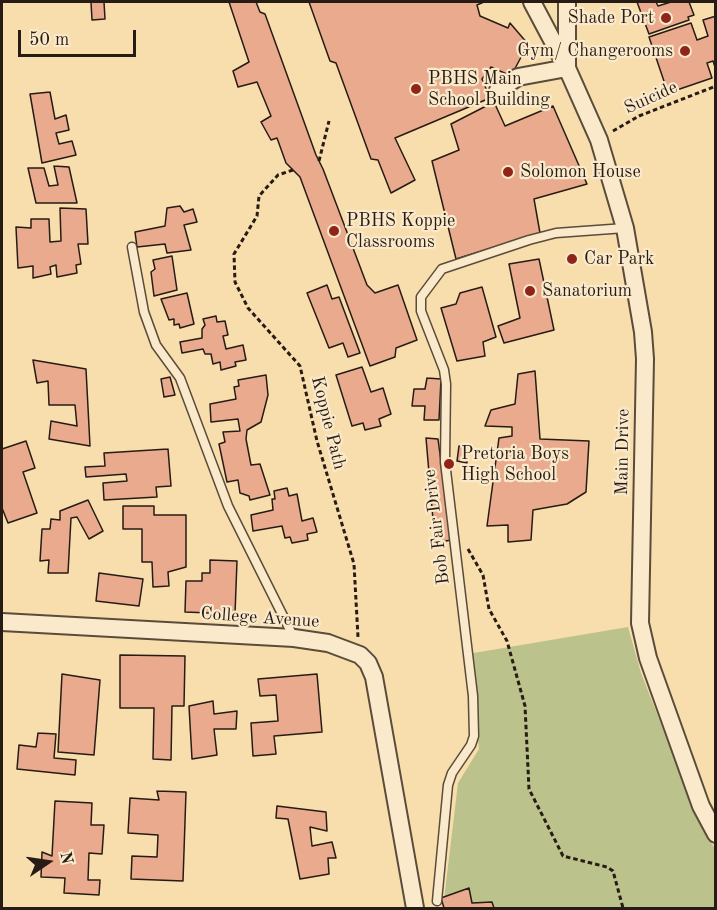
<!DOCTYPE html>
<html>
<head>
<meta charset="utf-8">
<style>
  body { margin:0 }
  #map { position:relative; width:717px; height:910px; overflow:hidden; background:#f8ddad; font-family:"Old Standard TT",serif }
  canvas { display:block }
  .frame { position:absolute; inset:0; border:3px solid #261c15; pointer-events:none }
  .north { position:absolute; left:18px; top:832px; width:60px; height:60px; -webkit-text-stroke:4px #fae9ca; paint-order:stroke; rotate:77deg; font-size:16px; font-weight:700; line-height:24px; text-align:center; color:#261c15 }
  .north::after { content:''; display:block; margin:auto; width:21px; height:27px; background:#261c15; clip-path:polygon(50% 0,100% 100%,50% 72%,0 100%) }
  .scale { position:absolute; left:18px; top:30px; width:118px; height:27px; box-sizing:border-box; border:3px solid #261c15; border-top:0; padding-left:8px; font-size:18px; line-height:21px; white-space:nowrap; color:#261c15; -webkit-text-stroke:4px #fae9ca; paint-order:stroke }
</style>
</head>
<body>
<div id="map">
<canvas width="717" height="910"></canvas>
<div class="frame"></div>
<div class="north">N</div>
<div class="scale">50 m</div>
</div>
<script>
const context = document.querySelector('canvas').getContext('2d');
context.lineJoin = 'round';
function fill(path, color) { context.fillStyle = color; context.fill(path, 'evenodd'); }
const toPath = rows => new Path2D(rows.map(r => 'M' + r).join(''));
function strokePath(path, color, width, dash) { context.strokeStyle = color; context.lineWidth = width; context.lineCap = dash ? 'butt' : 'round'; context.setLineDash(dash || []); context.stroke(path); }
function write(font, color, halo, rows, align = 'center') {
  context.font = font + ' "Old Standard TT",serif'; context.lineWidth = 4.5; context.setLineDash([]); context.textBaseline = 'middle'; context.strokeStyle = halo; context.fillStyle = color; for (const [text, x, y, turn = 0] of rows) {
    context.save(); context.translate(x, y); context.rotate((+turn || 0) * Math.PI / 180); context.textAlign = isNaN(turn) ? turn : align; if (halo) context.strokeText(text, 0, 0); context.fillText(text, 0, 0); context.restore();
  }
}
const green = toPath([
  [628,627,641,673,700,824,715,849,715,908,443,908,458,783,479,749,468,654]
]);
const building = toPath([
  [91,2,104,2,105,19,92,20,91,2],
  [229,2,256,2,260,12,265,14,316,155,323,169,367,285,375,293,398,285,417,340,396,348,395,357,370,366,300,177,286,163,277,138,271,140,261,122,271,116,257,82,238,87,233,71,249,62,229,2],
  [309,2,484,2,477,5,480,16,508,28,510,23,528,44,511,76,491,67,482,79,490,98,395,138,415,180,391,193,378,160,371,159,336,63,330,61,309,2],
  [637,2,656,2,658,6,671,2,689,2,694,15,688,17,689,20,649,34,637,2],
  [716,16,716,70,713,61,707,63,712,78,668,93,649,37,691,23,697,40,708,36,703,20,716,16],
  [50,92,55,119,66,115,69,130,56,133,59,144,72,141,76,155,42,163,30,94,50,92],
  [494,102,505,126,553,106,587,184,534,199,540,233,456,259,432,161,459,150,451,124,494,102],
  [54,166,69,167,77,203,36,203,28,168,44,168,49,186,58,185,54,166],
  [180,206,184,212,193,209,197,222,184,225,191,250,167,253,165,244,137,247,135,232,165,226,167,208,180,206],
  [60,208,86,209,88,244,78,244,81,264,76,265,77,273,57,277,56,265,50,267,51,274,33,278,33,266,18,268,16,227,31,228,31,219,49,219,50,242,61,241,60,208],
  [172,256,177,290,154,296,151,272,155,269,153,260,172,256],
  [539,259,554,330,504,343,498,326,520,318,509,264,539,259],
  [327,285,332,299,339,297,360,353,348,357,343,343,329,348,307,293,327,285],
  [482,287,496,337,483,342,485,356,457,361,441,308,456,304,460,293,482,287],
  [187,293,194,324,180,328,179,324,174,325,174,319,169,320,161,299,187,293],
  [216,316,217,322,225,321,228,335,223,336,226,349,243,345,246,360,235,362,236,366,221,370,220,362,213,364,211,354,205,354,203,349,182,353,180,342,202,338,202,329,205,325,203,319,216,316],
  [33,360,86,369,90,446,49,439,51,421,77,426,75,405,49,405,48,381,37,383,33,360],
  [362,367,371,392,383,388,391,414,379,419,381,426,365,430,363,423,352,426,336,375,362,367],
  [535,371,540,439,589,441,586,492,567,504,533,510,531,540,508,542,508,525,487,526,499,438,512,436,512,427,485,426,491,410,515,404,518,374,535,371],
  [266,375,268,395,261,422,247,430,246,439,251,465,260,464,270,495,250,500,249,496,240,493,238,480,227,482,219,444,225,442,223,432,240,431,238,419,211,422,210,404,236,399,234,387,239,386,238,380,266,375],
  [170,377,175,395,164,397,161,379,170,377],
  [427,378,441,379,439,420,424,420,425,406,412,406,414,389,425,389,427,378],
  [426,438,438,439,451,540,435,543,426,438],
  [26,441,35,468,23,472,37,513,8,523,2,508,2,449,26,441],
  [459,446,465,447,467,463,457,461,459,446],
  [168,449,171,486,156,487,157,497,104,500,103,483,127,481,126,474,86,477,85,467,105,466,104,453,168,449],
  [287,488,289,496,297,494,302,521,313,518,317,532,307,534,308,540,292,543,290,537,285,538,282,526,253,531,251,515,273,510,272,499,275,499,274,491,287,488],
  [88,500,103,531,89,539,77,517,71,518,68,573,48,573,49,560,40,561,42,529,50,529,51,519,60,520,60,511,88,500],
  [123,506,154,506,154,515,186,515,186,567,168,572,169,586,153,587,152,562,142,562,142,529,123,529,123,506],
  [210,560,237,561,235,614,185,612,186,581,202,581,202,573,210,573,210,560],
  [99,573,143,579,139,606,96,601,99,573],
  [120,655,185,656,184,706,172,706,171,760,153,759,154,708,120,708,120,655],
  [62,674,100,680,94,755,58,752,62,674],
  [317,674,322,732,274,736,276,754,253,756,251,723,278,721,276,695,260,696,258,679,317,674],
  [213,701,214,714,237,711,236,729,214,729,217,755,192,759,189,706,213,701],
  [38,733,56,734,54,758,76,760,75,775,17,769,19,745,36,747,38,733],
  [157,791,186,792,183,881,131,879,132,856,157,857,158,835,128,833,130,798,159,800,157,791],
  [55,801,92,803,91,825,104,825,102,854,89,853,88,880,100,880,99,895,64,893,65,878,41,877,42,852,52,856,55,801],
  [277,806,326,812,327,831,310,827,312,846,332,842,336,858,328,858,329,874,300,879,288,819,276,818,277,806],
  [469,888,472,903,492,902,494,908,444,908,441,898,469,888]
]);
const path = toPath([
  [613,131,639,116,716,86],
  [319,161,329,121],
  [293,170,278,175,259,196,257,216,234,254,235,282,248,308,300,366,317,441,354,564,358,637],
  [468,549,483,575,489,609,507,641,525,706,529,789,563,856,607,867,613,871,623,908]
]);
const lane = toPath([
  [132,247,144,312,156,345,180,378,228,506,294,638],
  [437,901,448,785,452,773,471,745,474,736,473,696,445,462,446,384,444,370,421,311,421,297,442,269,529,240,556,233,625,228]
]);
const street = toPath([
  [532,2,567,68,599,140,625,228,643,332,645,359,640,623,648,658,701,806,716,834],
  [567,2,567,67],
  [498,90,518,77,567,68],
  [2,622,294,638,328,643,360,655,368,663,374,677,415,908]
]);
const markers = [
  [666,18,6,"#8f2418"],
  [685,51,6,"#8f2418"],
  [416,89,6,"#8f2418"],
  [508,172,6,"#8f2418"],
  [334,231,6,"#8f2418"],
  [572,259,6,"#8f2418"],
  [530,291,6,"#8f2418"],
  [449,464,6,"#8f2418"]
];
const poiNames = [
  ["Shade Port",654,18,"right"],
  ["Gym/ Changerooms",673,51,"right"],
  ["PBHS Main",428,79],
  ["School Building",428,100],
  ["Solomon House",520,172],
  ["PBHS Koppie",346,221],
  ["Classrooms",346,242],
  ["Car Park",584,259],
  ["Sanatorium",542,291],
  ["Pretoria Boys",461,454],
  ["High School",461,475]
];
const streetNames = [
  ["Suicide",651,98,-24],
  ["Koppie Path",328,423,76],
  ["Main Drive",623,452,-89],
  ["Bob Fair Drive",437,527,-97],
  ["College Avenue",260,618,4]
];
fill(green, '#bbc28b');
fill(building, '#e9aa8d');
strokePath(building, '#261c15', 1.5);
strokePath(lane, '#5a4c3b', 11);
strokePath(street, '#5a4c3b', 20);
strokePath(path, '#261c15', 3, [4.5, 3]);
strokePath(lane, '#fae9ca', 8);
strokePath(street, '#fae9ca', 16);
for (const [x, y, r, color] of markers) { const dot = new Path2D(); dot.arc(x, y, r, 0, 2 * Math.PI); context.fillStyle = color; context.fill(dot); strokePath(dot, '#fae9ca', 2); }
write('18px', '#261c15', '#fae9ca', poiNames, 'left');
write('18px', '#261c15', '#fae9ca', streetNames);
</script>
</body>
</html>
